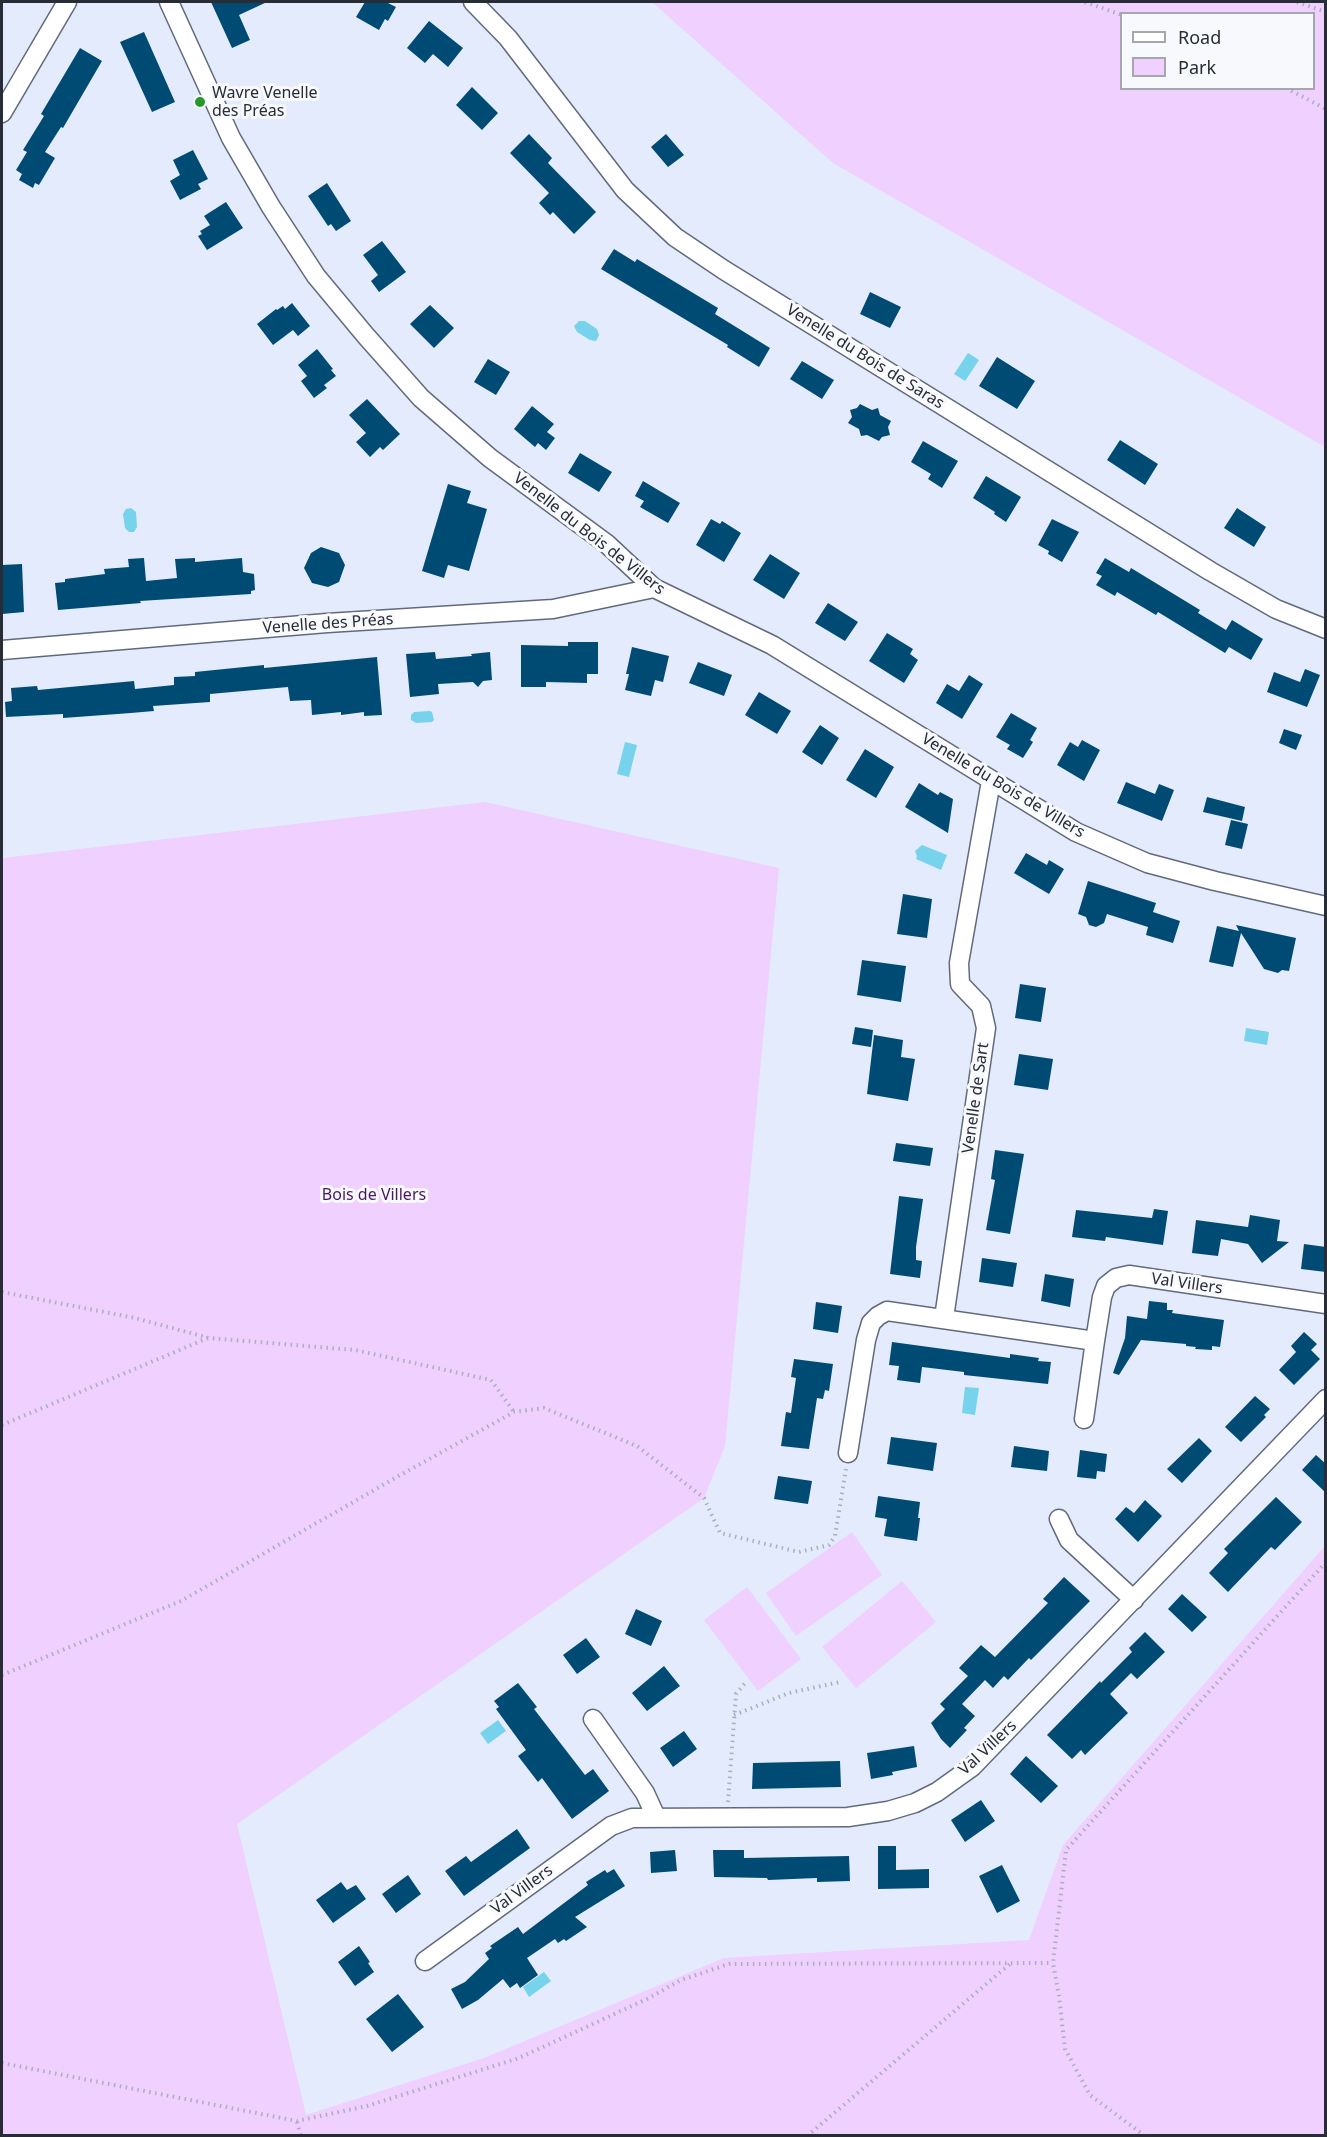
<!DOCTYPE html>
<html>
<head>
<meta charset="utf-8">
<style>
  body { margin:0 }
  #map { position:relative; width:1327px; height:2137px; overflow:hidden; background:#e4ebfd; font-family:"Noto Sans",sans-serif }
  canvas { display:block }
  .frame { position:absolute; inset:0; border:3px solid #282c34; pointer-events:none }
  .legend { position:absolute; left:1120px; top:12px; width:195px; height:78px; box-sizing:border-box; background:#f7f9fd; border:2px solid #a4a7ad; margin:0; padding:8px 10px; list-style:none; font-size:18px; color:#282c34 }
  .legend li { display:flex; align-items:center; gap:12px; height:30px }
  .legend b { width:30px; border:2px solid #a4a7ad }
</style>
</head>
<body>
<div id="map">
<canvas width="1327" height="2137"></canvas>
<div class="frame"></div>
<ul class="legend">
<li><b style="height:8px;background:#fff"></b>Road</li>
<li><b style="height:16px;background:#f0d0fe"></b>Park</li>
</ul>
</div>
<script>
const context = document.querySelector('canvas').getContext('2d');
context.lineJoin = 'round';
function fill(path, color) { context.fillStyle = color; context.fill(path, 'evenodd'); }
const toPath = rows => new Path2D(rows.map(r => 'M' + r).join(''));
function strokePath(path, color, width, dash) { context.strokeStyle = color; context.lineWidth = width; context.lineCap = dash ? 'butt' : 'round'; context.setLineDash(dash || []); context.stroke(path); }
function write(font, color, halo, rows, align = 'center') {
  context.font = font + ' "Noto Sans",sans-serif'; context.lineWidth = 6; context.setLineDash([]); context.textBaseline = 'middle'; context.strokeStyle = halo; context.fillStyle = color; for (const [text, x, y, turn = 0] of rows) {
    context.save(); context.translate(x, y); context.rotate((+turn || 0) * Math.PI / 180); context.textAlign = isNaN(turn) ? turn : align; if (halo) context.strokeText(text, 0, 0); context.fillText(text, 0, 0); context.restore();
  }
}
const green = toPath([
  [652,2,1325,2,1325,447,833,163],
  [1122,14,1314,14,1314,88,1122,88],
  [485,802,779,868,725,1446,704,1498,237,1824,306,2115,484,2058,724,1958,1029,1940,1063,1845,1325,1546,1325,2135,2,2135,2,858],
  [852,1532,882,1575,796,1636,766,1593],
  [902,1581,936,1622,856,1688,822,1647],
  [747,1587,801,1659,758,1691,704,1620]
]);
const water = toPath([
  [579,321,585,321,597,329,599,335,596,341,590,340,577,332,574,326],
  [968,353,979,360,965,381,954,374],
  [131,508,136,512,137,527,134,532,129,532,125,528,123,514,126,509],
  [430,711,432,712,434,720,432,722,416,723,411,720,411,715,414,712],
  [625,742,637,745,629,777,617,774],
  [922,845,947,855,941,870,916,859,917,856,915,851],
  [1246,1028,1269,1032,1267,1045,1244,1041],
  [965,1387,979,1388,975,1415,962,1413],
  [498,1720,506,1731,488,1744,480,1733],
  [544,1972,551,1981,529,1997,523,1987]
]);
const building = toPath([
  [211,2,267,2,239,15,250,40,232,48],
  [365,2,386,2,396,7,388,21,385,19,379,30,356,17],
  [429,21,463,48,448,67,433,54,425,63,407,48],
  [144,32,175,102,152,112,120,42],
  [80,48,102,61,63,128,61,127,45,152,55,158,39,185,35,183,33,188,19,180,22,174,16,170,27,152,23,150,44,116,41,114],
  [472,87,498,113,482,130,456,105],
  [529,134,552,158,548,163,596,212,574,234,553,212,550,215,539,203,549,193,510,153],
  [666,134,684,155,668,167,651,147],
  [193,150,208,179,198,184,201,189,180,200,170,181,180,175,173,160],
  [327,183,351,221,336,231,331,224,328,226,308,196],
  [226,202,243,228,207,250,198,236,202,234,200,231,210,225,204,216],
  [382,241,406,272,379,292,371,281,378,275,363,255],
  [614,249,635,262,637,259,718,308,715,314,770,348,759,367,727,347,728,345,601,269],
  [870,292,901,307,890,328,860,314],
  [292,303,310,326,298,336,293,330,273,345,257,324,276,309,277,310,283,306,285,309],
  [430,305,454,328,434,348,410,324],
  [317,349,333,369,331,370,336,376,324,385,327,388,314,398,301,381,307,376,298,365],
  [997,357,1035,381,1017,409,979,386],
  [488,359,510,372,496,395,474,382],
  [802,361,834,380,822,399,790,379],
  [367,399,400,434,383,450,380,447,370,457,356,442,366,433,349,415],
  [860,404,872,410,878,408,880,415,891,421,888,427,890,435,882,437,879,441,867,435,861,436,859,429,848,423,852,417,850,410,857,408],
  [532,406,554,424,547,432,555,438,546,450,538,443,535,447,514,429],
  [1120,440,1158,464,1145,485,1107,460],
  [923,441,958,461,942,488,928,479,931,474,911,462],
  [580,453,612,472,599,492,568,473],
  [986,476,1021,497,1006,522,994,514,995,512,973,498],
  [643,481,680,503,668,523,640,507,644,501,635,496],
  [448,484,471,491,467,503,487,509,469,571,448,565,444,578,422,571],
  [1237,508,1266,527,1254,547,1224,528],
  [711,519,720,524,722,521,741,533,724,562,696,545],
  [1052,519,1079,532,1062,562,1048,554,1049,551,1038,545],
  [321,547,339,553,345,565,339,582,328,587,312,583,304,568,311,553],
  [770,554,800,573,784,599,753,580],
  [144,558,146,581,177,578,175,559,195,558,195,562,242,558,243,572,254,574,255,590,251,591,251,594,140,601,141,603,58,610,55,583,65,582,65,579,105,574,104,569,129,567,128,559],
  [1105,558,1129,572,1131,568,1200,610,1198,613,1226,630,1232,620,1263,639,1251,660,1229,647,1225,653,1158,612,1156,615,1117,592,1115,596,1096,585,1102,576,1096,573],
  [22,564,24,612,2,614,2,565],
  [828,603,858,622,845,641,815,623],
  [887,633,913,649,910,654,918,660,904,683,869,661],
  [568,642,598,642,598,674,587,674,587,683,546,682,546,687,521,687,521,645,568,646],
  [632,647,669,656,663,682,655,680,651,696,625,690,629,674,626,674],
  [435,652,436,659,472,656,471,654,490,652,492,680,483,681,478,687,473,682,438,684,439,694,410,697,406,654],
  [377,657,382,715,364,716,364,712,341,715,341,712,312,715,311,700,290,701,288,687,210,694,210,702,153,706,154,711,131,713,63,718,63,714,6,717,5,702,12,701,11,688,37,686,38,690,134,681,135,689,174,685,174,677,195,676,195,672,264,665,264,668],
  [698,662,732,675,724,696,689,683],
  [1305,669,1320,675,1307,707,1267,692,1274,672,1300,682],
  [969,675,983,684,962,719,936,703,947,684,959,691],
  [759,692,791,711,777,734,745,715],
  [1011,713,1037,728,1030,740,1033,742,1023,758,1007,749,1010,745,996,737],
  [820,725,839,738,822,765,802,752],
  [1284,729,1302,735,1296,750,1279,743],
  [1082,740,1100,750,1084,781,1057,765,1070,742,1078,747],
  [865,749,894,767,876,798,846,780],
  [1126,782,1155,794,1159,784,1174,790,1162,821,1117,803],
  [919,783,938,795,940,792,953,799,948,833,905,807],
  [1207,797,1245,807,1242,821,1203,812],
  [1231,820,1248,824,1242,849,1225,845],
  [1026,853,1047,865,1049,860,1064,869,1049,894,1014,873],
  [1088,881,1156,903,1153,912,1180,921,1173,943,1146,935,1148,927,1107,914,1104,923,1096,927,1089,925,1086,917,1078,914],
  [903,894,932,899,927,938,897,934],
  [1236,925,1296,938,1289,971,1282,970,1278,973,1264,969,1241,933,1233,967,1209,962,1217,926,1239,931],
  [862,960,906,966,901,1002,857,995],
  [1020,984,1046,988,1041,1022,1015,1018],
  [855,1027,873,1030,871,1047,852,1044],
  [874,1035,903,1040,901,1057,915,1059,908,1101,867,1094],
  [1019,1054,1053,1059,1048,1090,1014,1085],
  [896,1143,933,1148,930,1166,893,1161],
  [995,1150,1024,1154,1010,1234,986,1230,995,1180,991,1179],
  [899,1196,923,1199,916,1247,916,1260,922,1261,920,1278,890,1274],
  [1154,1209,1168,1211,1163,1245,1106,1237,1105,1241,1072,1237,1076,1210,1152,1218],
  [1250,1215,1280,1220,1277,1241,1289,1242,1262,1263,1248,1244,1221,1239,1218,1256,1192,1253,1196,1220,1248,1227],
  [1304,1244,1326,1247,1326,1272,1301,1269],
  [982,1258,1017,1263,1013,1287,979,1282],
  [1045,1274,1074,1279,1070,1307,1041,1301],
  [1149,1301,1167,1303,1167,1310,1173,1310,1172,1313,1224,1320,1220,1347,1212,1346,1212,1350,1195,1349,1196,1347,1186,1346,1186,1344,1141,1340,1119,1375,1113,1373,1125,1338,1127,1316,1147,1319],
  [816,1302,842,1306,838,1333,813,1329],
  [1304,1332,1317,1344,1311,1350,1320,1359,1294,1385,1279,1370,1296,1352,1291,1346],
  [892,1342,1010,1358,1010,1354,1039,1358,1038,1361,1051,1362,1048,1384,964,1375,964,1372,922,1367,920,1383,897,1380,899,1366,889,1365],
  [794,1359,833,1364,829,1391,825,1390,823,1399,817,1398,809,1449,781,1446,786,1412,791,1413,796,1378,791,1377],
  [1255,1396,1270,1409,1264,1415,1266,1417,1241,1442,1225,1427],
  [891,1437,937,1443,933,1471,887,1464],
  [1199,1438,1212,1451,1182,1483,1167,1469],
  [1014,1446,1049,1451,1047,1471,1011,1467],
  [1080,1450,1107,1454,1105,1472,1097,1471,1096,1479,1077,1477],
  [1316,1455,1326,1464,1326,1493,1302,1470],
  [778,1476,812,1481,808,1504,774,1499],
  [878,1496,920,1502,918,1518,920,1518,917,1541,884,1536,887,1519,875,1517],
  [1276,1497,1302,1522,1275,1550,1271,1547,1228,1592,1209,1573,1228,1553,1224,1549],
  [1145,1500,1162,1516,1138,1542,1115,1519,1126,1507,1134,1513],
  [1064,1577,1090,1601,1031,1660,1029,1658,1008,1680,1004,1676,993,1688,985,1680,962,1704,975,1716,964,1728,967,1730,950,1748,941,1739,931,1723,945,1709,940,1704,968,1676,959,1668,981,1645,995,1657,1048,1603,1043,1599],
  [1182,1594,1207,1617,1192,1632,1168,1609],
  [636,1609,662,1621,651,1646,625,1634],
  [1145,1632,1165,1652,1137,1679,1131,1673,1110,1694,1128,1713,1085,1755,1081,1750,1072,1759,1047,1735,1100,1681,1101,1683,1132,1652,1129,1648],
  [586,1638,600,1657,577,1674,563,1655],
  [664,1666,680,1686,647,1711,632,1693],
  [518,1683,537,1707,534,1709,585,1775,593,1769,609,1791,572,1819,542,1778,538,1782,518,1756,526,1750,496,1709,499,1707,494,1701],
  [684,1731,697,1749,673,1767,660,1748],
  [914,1746,917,1767,892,1772,893,1775,871,1779,867,1753],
  [1026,1756,1058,1786,1041,1803,1010,1774],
  [840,1761,841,1787,752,1789,753,1763],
  [981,1800,995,1821,965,1842,951,1820],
  [517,1829,530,1848,464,1896,445,1871,466,1856,471,1862],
  [878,1846,896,1846,896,1870,929,1869,929,1888,878,1889],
  [675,1850,677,1871,651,1873,650,1852],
  [713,1850,744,1850,744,1858,849,1856,850,1881,817,1882,817,1878,768,1880,767,1878,714,1877],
  [1002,1865,1020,1901,997,1913,979,1876],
  [614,1869,625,1886,575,1917,587,1927,566,1941,564,1939,558,1943,555,1939,527,1958,538,1975,520,1988,517,1983,510,1988,503,1979,478,2000,462,2009,451,1989,465,1982,489,1959,485,1953,492,1948,490,1946,518,1927,523,1934,588,1885,586,1882,605,1870,607,1873],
  [408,1875,421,1894,396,1913,382,1894],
  [341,1882,347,1890,356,1885,366,1899,333,1923,316,1900],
  [359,1946,370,1962,368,1963,374,1972,355,1986,338,1962],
  [398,1994,424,2027,392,2052,366,2019]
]);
const path = toPath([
  [1085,2,1122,15],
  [1297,2,1326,12],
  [1286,88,1326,109],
  [2,1292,135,1318,209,1338,355,1350,491,1380,514,1412],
  [2,1425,208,1338],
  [2,1675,181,1601,395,1478,514,1412,544,1408,637,1446,704,1498,720,1533,799,1552,829,1545,835,1536,846,1469],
  [734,1715,789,1693,840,1682],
  [728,1802,736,1694,746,1682],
  [2,2063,297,2121,367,2106,519,2058,647,1999,681,1980,729,1964,1053,1963],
  [297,2122,301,2136],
  [807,2136,1010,1964],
  [1145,2136,1090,2095,1065,2049,1059,1996,1053,1963,1066,1850,1326,1562]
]);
const street = toPath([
  [169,2,231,138,271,207,316,276,366,336,421,398,490,458,607,544,654,588,772,645,1076,832,1147,863,1215,881,1326,906],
  [473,2,508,38,625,190,675,237,724,270,1210,571,1276,609,1326,629],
  [2,113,67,2],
  [2,650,327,623,553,609,654,588],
  [944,1318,986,1028,981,1006,960,984,959,963,991,781],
  [1084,1419,1095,1341],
  [848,1453,866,1340,871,1323,878,1316,887,1311,1095,1341,1102,1297,1106,1286,1116,1278,1129,1275,1326,1304],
  [1059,1519,1069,1540,1134,1600],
  [593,1719,645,1793,656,1817],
  [425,1961,611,1826,632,1818,848,1817,888,1811,915,1803,937,1792,972,1767,1326,1399]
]);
const markers = [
  [200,102,6,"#259929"]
];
const poiNames = [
  ["Wavre Venelle",212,93],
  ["des Préas",212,111]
];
const streetNames = [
  ["Venelle du Bois de Saras",865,357,32],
  ["Venelle du Bois de Villers",589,534,38],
  ["Venelle des Préas",328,624,-4],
  ["Venelle du Bois de Villers",1003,786,31],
  ["Venelle de Sart",976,1098,-82],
  ["Val Villers",1187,1284,8],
  ["Val Villers",988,1748,-43],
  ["Val Villers",522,1890,-36]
];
const parkNames = [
  ["Bois de Villers",374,1195]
];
fill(green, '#f0d0fe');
fill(water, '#77d3eb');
fill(building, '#004b74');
strokePath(street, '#616a7c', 21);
strokePath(path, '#a9afbe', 4, [1.5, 4.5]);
strokePath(street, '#fff', 18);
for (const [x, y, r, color] of markers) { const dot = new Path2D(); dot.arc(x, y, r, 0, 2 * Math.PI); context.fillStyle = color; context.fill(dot); strokePath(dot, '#f7f9fd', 2); }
write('16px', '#282c34', '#f7f9fd', poiNames, 'left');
write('16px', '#282c34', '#f7f9fd', streetNames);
write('16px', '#4a175d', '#f7f9fd', parkNames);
</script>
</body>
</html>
